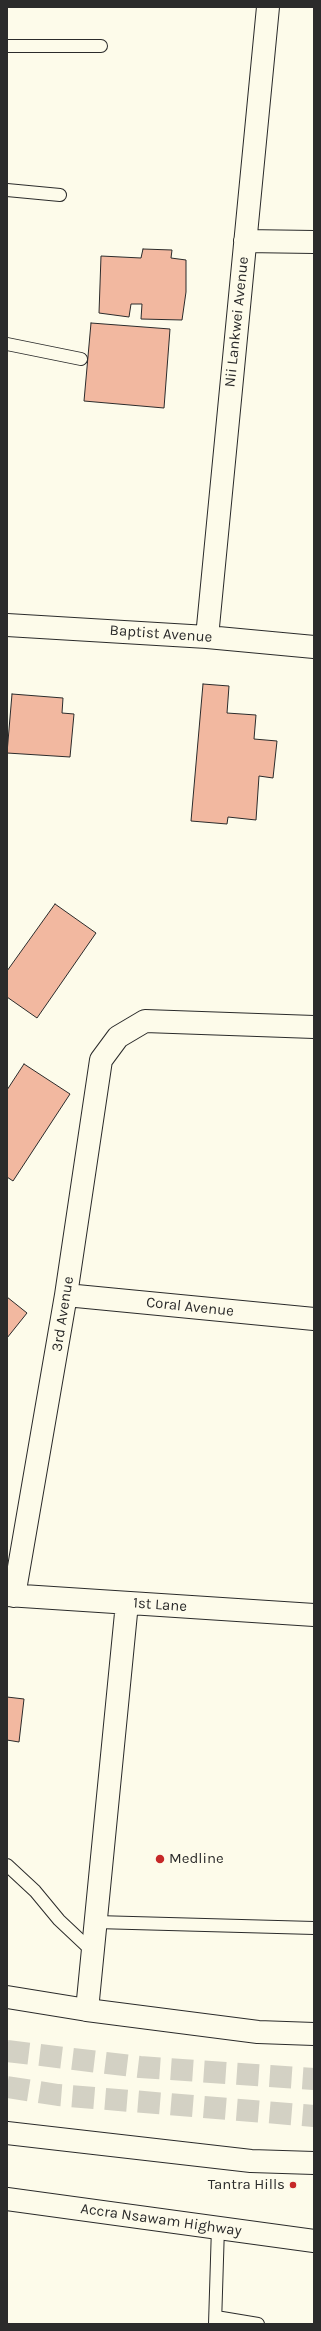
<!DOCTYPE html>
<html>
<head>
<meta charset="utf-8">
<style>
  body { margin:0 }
  #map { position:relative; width:321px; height:2331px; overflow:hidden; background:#fdfbea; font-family:Karla,sans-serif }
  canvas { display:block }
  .frame { position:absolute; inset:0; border:8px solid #2b2b2b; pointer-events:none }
</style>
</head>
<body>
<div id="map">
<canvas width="321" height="2331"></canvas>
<div class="frame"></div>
</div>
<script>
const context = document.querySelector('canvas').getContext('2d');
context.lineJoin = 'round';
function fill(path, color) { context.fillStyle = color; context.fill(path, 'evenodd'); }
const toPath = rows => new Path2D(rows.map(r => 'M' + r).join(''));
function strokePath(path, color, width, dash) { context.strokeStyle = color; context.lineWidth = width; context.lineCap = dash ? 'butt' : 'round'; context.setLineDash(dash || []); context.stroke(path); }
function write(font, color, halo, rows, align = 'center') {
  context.font = font + ' Karla,sans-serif'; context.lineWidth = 3; context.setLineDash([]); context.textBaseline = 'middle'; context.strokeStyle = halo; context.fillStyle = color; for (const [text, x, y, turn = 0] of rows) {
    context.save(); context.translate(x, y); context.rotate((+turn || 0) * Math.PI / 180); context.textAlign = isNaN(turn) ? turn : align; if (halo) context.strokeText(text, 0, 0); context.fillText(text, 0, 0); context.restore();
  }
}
const building = toPath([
  [143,249,172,250,171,258,186,260,186,292,182,320,141,319,142,304,131,304,129,317,99,313,101,256,141,258,143,249],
  [91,323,170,329,164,408,84,401,91,323],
  [203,684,229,686,227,713,256,715,254,739,277,741,273,778,259,776,256,820,228,817,227,824,191,821,203,684],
  [12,694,63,698,62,713,74,714,70,757,7,753,12,694],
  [55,904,96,933,37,1018,7,997,7,971,55,904],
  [24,1064,70,1094,13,1181,7,1177,7,1090,24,1064],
  [7,1297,27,1313,7,1338,7,1297],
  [7,1692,7,1697,24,1699,19,1742,7,1740,7,1692]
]);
const trunkTunnel = toPath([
  [7,2051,140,2067,314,2079],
  [7,2087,58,2095,314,2116]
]);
const service = toPath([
  [7,46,101,46],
  [7,190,60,195],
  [7,344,81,359],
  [7,1865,35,1891,59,1920,93,1952],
  [96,1922,314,1928],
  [216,2317,258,2324],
  [215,2324,218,2227]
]);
const minor = toPath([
  [245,241,314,242],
  [7,625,207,637,314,647],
  [207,637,268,7],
  [66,1295,314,1319],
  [7,1595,314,1615],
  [14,1596,66,1295,101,1060,118,1037,145,1021,314,1027],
  [87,2010,127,1603],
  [7,2199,314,2241]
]);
const secondary = toPath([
  [7,1997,87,2010,258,2032,314,2034],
  [7,2133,251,2161,314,2163]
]);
const markers = [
  [160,1859,5,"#c62828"],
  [293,2185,4,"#c62828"]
];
const streetNames = [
  ["Nii Lankwei Avenue",237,322,-84],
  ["Baptist Avenue",161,634,4],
  ["Coral Avenue",190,1307,6],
  ["3rd Avenue",63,1314,-81],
  ["1st Lane",160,1605,4],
  ["Accra Nsawam Highway",161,2220,8]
];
const poiNames = [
  ["Medline",169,1859],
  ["Tantra Hills",285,2185,"right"]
];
fill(building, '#f2b8a0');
strokePath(building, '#2b2b2b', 1);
strokePath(trunkTunnel, '#d3d1c4', 22, [22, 11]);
strokePath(service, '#2b2b2b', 14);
strokePath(minor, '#2b2b2b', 24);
strokePath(secondary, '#2b2b2b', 24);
strokePath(service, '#fdfbea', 12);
strokePath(minor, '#fdfbea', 22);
strokePath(secondary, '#fdfbea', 22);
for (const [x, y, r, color] of markers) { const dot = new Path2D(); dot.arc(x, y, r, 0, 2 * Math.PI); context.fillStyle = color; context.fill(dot); strokePath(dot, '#fdfbea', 1.5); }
write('15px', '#2b2b2b', '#fdfbea', streetNames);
write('15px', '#2b2b2b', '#fdfbea', poiNames, 'left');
</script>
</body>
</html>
